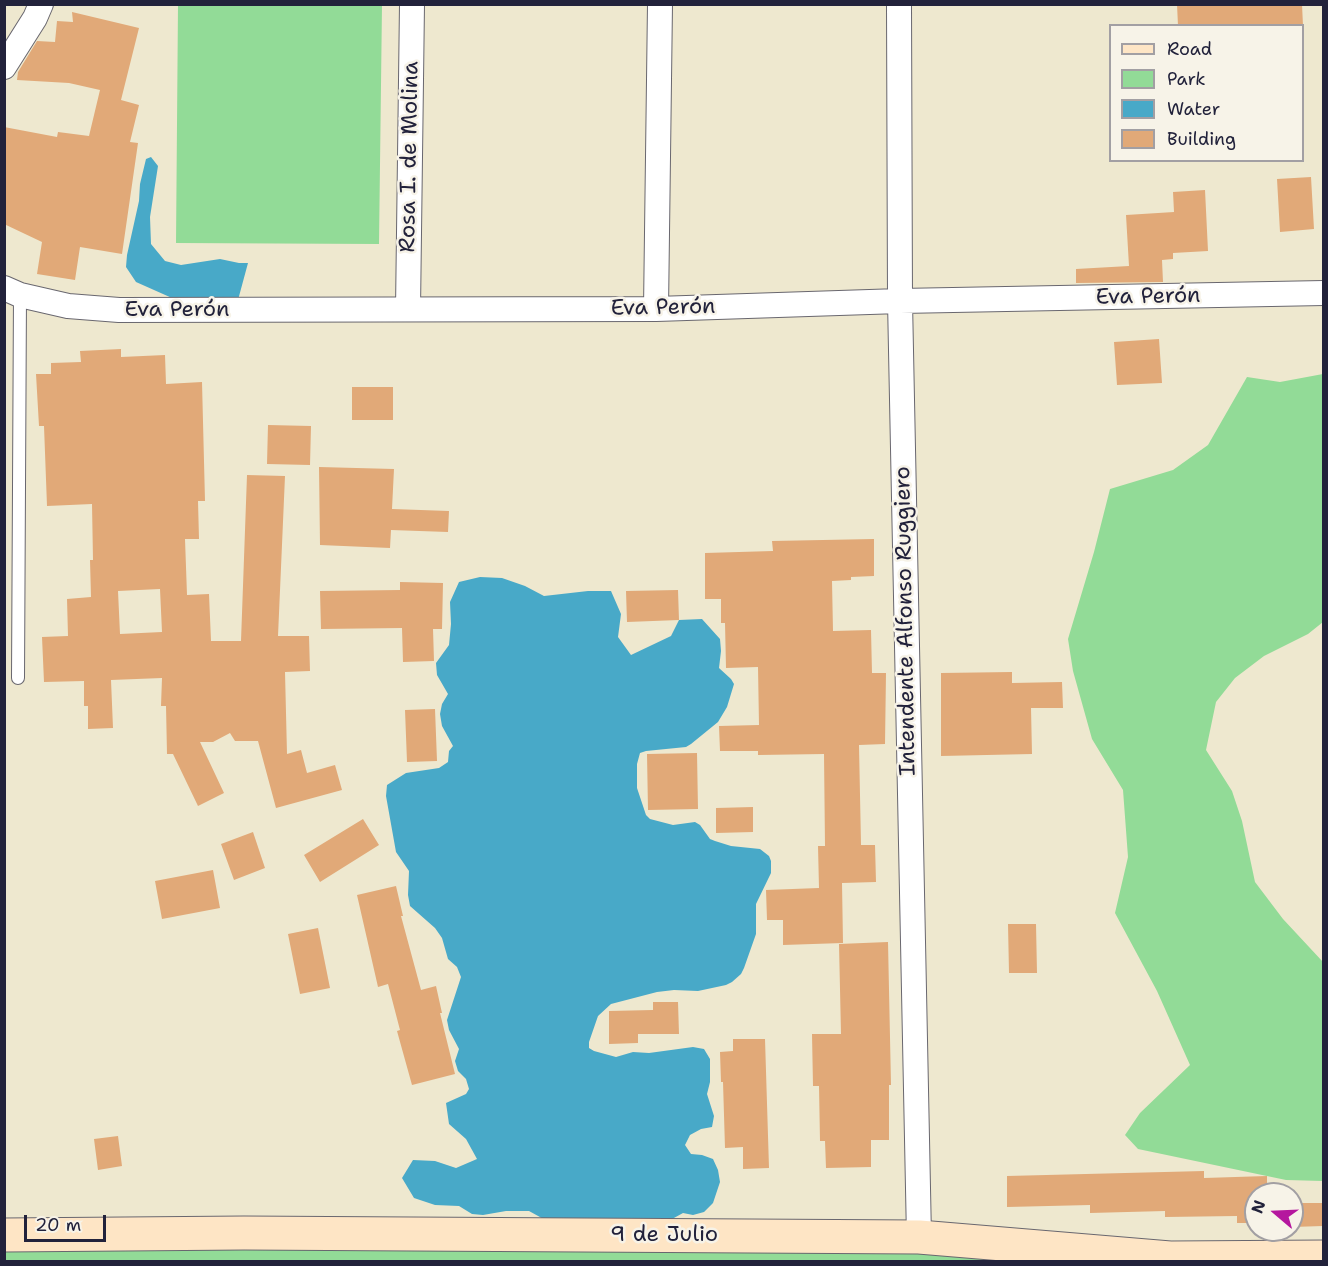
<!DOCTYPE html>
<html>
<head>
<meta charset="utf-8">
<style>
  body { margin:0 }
  #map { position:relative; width:1328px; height:1266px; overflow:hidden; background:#eee8cf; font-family:"Shantell Sans",sans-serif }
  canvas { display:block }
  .frame { position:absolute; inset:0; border:6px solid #22223b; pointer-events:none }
  .legend { position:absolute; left:1109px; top:24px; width:195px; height:138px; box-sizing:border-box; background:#f7f3e8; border:2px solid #a29fa3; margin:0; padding:8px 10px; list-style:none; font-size:18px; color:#22223b }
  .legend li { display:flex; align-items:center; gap:12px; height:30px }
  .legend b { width:30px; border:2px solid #a29fa3 }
  .north { position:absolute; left:1244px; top:1182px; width:60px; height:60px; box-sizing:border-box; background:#f7f3e8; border:2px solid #a29fa3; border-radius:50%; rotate:289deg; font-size:16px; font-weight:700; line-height:24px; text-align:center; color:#22223b }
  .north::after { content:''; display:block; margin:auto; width:21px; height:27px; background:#b5179e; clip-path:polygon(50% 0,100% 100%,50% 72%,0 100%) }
  .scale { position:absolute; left:24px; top:1215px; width:82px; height:27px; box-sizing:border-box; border:3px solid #22223b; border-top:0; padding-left:8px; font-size:18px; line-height:21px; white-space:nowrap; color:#22223b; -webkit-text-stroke:4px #f7f3e8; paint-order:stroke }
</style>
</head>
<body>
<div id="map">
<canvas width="1328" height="1266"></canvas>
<div class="frame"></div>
<ul class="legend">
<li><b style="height:8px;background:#fee5c5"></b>Road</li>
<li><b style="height:16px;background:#92db97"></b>Park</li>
<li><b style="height:16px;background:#48a9c8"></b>Water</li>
<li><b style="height:16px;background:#e1a978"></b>Building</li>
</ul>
<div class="north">N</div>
<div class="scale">20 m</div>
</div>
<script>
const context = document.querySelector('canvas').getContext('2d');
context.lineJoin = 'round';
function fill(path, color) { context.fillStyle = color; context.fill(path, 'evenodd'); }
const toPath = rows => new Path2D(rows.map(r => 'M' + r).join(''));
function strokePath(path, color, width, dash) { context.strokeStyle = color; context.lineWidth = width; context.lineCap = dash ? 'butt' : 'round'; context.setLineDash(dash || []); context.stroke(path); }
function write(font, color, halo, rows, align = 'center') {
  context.font = font + ' "Shantell Sans",sans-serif'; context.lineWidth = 5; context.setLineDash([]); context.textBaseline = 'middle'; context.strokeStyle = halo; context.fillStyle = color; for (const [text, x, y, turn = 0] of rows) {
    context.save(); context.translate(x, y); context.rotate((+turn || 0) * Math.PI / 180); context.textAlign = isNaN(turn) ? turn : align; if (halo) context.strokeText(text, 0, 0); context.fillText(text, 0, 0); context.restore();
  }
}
const green = toPath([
  [178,5,382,5,379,244,176,243],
  [1323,374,1323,622,1308,634,1264,656,1235,678,1216,702,1206,750,1232,791,1242,821,1255,882,1283,919,1323,962,1323,1181,1286,1180,1138,1149,1125,1135,1140,1113,1190,1065,1157,991,1115,913,1128,857,1123,790,1092,739,1073,671,1068,639,1094,552,1110,489,1173,470,1208,445,1247,377,1280,382],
  [4,1235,825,1236,1072,1261,5,1262]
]);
const water = toPath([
  [151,157,158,166,150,217,151,244,165,261,181,265,220,259,239,263,248,263,238,300,172,298,136,282,126,267,127,255,139,201,140,184,146,159],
  [480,577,502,578,525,586,544,596,588,591,611,591,621,614,618,637,631,655,671,636,679,620,702,619,720,639,721,651,719,668,731,679,734,684,727,707,718,722,691,744,686,747,646,751,640,753,637,764,637,788,646,815,650,819,673,825,695,822,700,825,710,839,715,841,731,846,760,849,769,856,771,861,771,873,756,904,756,934,744,968,741,974,732,982,726,985,698,991,674,990,657,992,611,1004,598,1016,589,1042,589,1048,594,1051,616,1057,633,1052,649,1053,693,1047,704,1049,710,1059,710,1082,707,1094,714,1116,712,1127,701,1129,690,1135,685,1145,691,1154,702,1155,713,1159,718,1170,720,1182,713,1203,704,1212,693,1215,683,1213,663,1224,549,1222,529,1211,506,1211,483,1215,472,1214,459,1206,435,1205,414,1198,402,1178,413,1160,435,1161,456,1168,477,1159,466,1139,449,1124,446,1103,466,1094,469,1089,466,1079,458,1071,455,1061,459,1049,449,1030,447,1020,461,977,457,967,448,959,442,938,435,928,410,906,408,895,409,871,396,852,386,796,387,785,406,773,439,768,448,762,449,751,453,746,442,726,440,714,442,704,448,694,437,675,436,663,449,645,451,624,450,602,459,582]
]);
const building = toPath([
  [1177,4,1302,4,1303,26,1178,26],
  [72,12,139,28,121,100,139,105,130,142,138,143,122,254,80,247,75,280,37,274,42,242,4,224,4,127,57,137,58,132,89,136,100,90,69,83,17,80,18,72,37,41,55,42,57,21,73,22],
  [1311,177,1314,229,1280,232,1277,179],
  [1205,190,1208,251,1173,253,1173,259,1162,260,1163,282,1076,283,1076,269,1129,266,1126,215,1174,212,1173,192],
  [1159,339,1162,383,1117,385,1114,342],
  [121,349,121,357,165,355,166,384,202,382,205,501,198,501,199,539,185,539,187,595,209,594,211,641,241,641,247,475,285,476,278,636,309,636,310,671,285,672,287,754,301,750,307,773,335,765,342,790,276,808,258,741,235,741,230,733,213,742,200,742,224,793,198,806,173,754,167,754,166,706,161,706,162,678,111,680,113,728,88,729,88,706,84,706,84,681,44,682,42,637,68,636,67,599,91,597,90,560,93,560,92,504,47,506,44,426,39,426,36,374,51,374,51,363,81,362,80,351],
  [160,589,162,632,120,634,118,591],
  [352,387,393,387,393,420,352,420],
  [268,425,311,426,310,465,267,464],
  [319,467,394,469,392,509,449,511,448,532,391,530,390,548,320,545],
  [874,539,874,576,851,577,851,580,832,581,833,631,871,630,872,673,886,673,885,744,859,745,861,845,875,845,876,882,842,883,843,943,783,945,783,920,767,920,766,890,819,888,818,846,825,846,824,754,758,755,758,751,720,751,719,726,759,725,758,667,726,668,725,623,721,623,721,599,705,599,705,553,773,551,772,541],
  [400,582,443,583,442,629,433,629,434,661,403,662,402,628,321,629,320,591,400,590],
  [678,590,679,620,627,622,626,591],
  [1012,672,1012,683,1062,682,1063,708,1031,708,1032,754,941,756,941,673],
  [435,709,437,761,407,762,405,710],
  [697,753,698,809,648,810,647,754],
  [753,807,753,832,716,833,716,808],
  [363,819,379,845,320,882,304,855],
  [253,832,265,868,234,880,221,844],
  [213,870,220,908,162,919,155,881],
  [396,886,403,916,401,916,421,990,436,986,442,1013,440,1013,455,1074,412,1085,397,1031,400,1030,388,984,378,987,357,895],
  [1008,924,1036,924,1037,973,1009,973],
  [318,928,330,988,300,994,288,934],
  [888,942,891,1085,889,1085,889,1140,871,1140,871,1167,826,1168,825,1141,820,1141,819,1086,813,1086,812,1034,841,1034,839,944],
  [653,1002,678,1002,679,1034,638,1034,638,1043,609,1044,609,1011,653,1010],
  [733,1039,765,1039,769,1168,743,1169,743,1147,725,1148,723,1082,721,1082,720,1052,733,1051],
  [118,1136,122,1166,98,1170,94,1139],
  [1204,1171,1204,1178,1267,1176,1267,1194,1256,1194,1256,1223,1237,1223,1237,1216,1165,1217,1165,1211,1090,1213,1090,1205,1007,1207,1007,1176],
  [1292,1203,1323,1203,1323,1226,1292,1227]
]);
const service = toPath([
  [18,678,20,295]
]);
const minor = toPath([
  [899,4,900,301,919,1237],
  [4,67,35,18,41,4],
  [4,288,20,295,68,306,119,310,656,309,900,301,1324,293],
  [408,309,412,4],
  [656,309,660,4]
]);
const secondary = toPath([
  [4,1235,244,1233,919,1237,1170,1258,1324,1257]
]);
const streetNames = [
  ["Rosa I. de Molina",410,157,-89],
  ["Eva Perón",1148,297,-1],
  ["Eva Perón",663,308,-1],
  ["Eva Perón",177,310],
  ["Intendente Alfonso Ruggiero",906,621,-91],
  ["9 de Julio",664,1235]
];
fill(green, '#92db97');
fill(water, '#48a9c8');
fill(building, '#e1a978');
strokePath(service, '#69676f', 14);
strokePath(minor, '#69676f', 26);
strokePath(secondary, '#69676f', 35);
strokePath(service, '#fff', 12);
strokePath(minor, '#fff', 24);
strokePath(secondary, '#fee5c5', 33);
write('22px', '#22223b', '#f7f3e8', streetNames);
</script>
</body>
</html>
